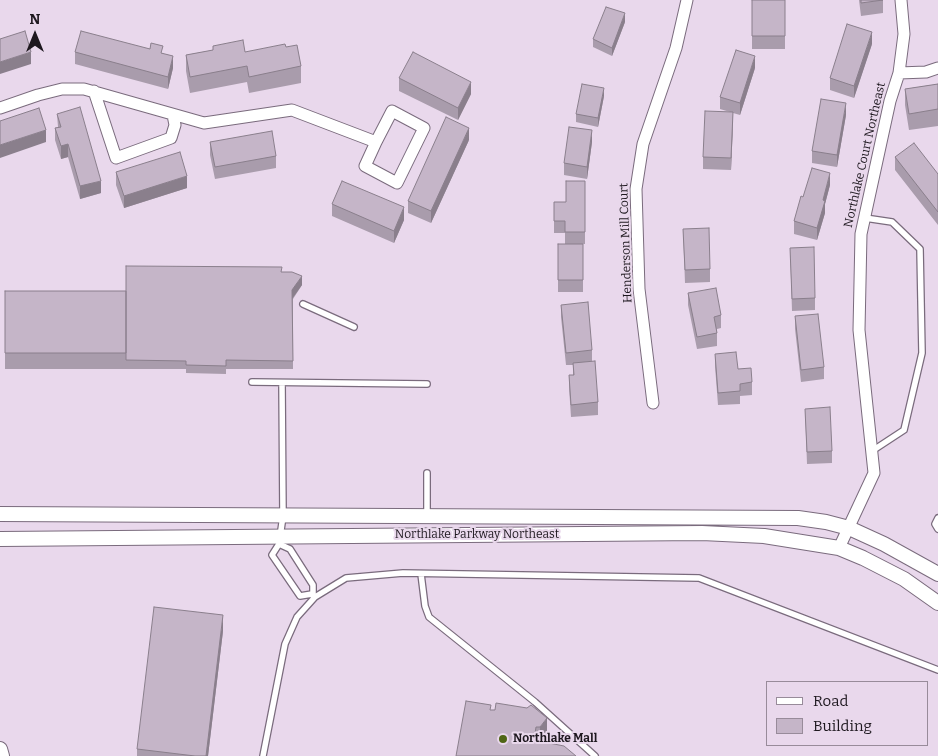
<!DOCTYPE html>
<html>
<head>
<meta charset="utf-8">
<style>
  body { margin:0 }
  #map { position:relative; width:938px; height:756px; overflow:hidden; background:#e9d8ec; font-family:Bitter,serif }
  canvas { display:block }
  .legend { position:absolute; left:766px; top:681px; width:162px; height:65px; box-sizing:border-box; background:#e9d8ec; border:1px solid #988b9a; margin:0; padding:6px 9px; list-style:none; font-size:15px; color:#1e181f }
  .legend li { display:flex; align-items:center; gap:10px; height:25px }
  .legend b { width:25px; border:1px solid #988b9a }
  .north { position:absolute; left:10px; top:10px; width:50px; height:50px; -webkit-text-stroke:4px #e9d8ec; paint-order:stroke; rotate:0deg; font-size:14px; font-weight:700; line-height:20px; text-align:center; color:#1e181f }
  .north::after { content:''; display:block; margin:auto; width:18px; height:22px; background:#1e181f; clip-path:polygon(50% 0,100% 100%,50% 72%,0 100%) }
</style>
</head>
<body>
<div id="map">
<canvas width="938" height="756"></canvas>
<ul class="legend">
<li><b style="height:6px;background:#fff"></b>Road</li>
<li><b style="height:14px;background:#c5b5c8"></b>Building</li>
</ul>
<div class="north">N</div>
</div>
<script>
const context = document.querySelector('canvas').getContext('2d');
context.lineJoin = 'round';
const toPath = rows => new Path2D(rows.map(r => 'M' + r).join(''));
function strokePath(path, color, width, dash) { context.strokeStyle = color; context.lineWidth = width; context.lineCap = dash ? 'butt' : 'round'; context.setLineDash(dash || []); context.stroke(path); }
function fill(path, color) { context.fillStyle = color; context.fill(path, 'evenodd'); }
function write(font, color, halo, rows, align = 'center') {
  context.font = font + ' Bitter,serif'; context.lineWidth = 4; context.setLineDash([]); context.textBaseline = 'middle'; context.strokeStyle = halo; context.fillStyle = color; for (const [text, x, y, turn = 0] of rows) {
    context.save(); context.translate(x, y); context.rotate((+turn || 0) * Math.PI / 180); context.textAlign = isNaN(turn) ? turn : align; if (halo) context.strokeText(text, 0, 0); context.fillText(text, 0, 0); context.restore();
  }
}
const service = toPath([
  [865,218,892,222,920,249,922,353,904,430,872,451],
  [303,304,354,327],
  [252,382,427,384],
  [282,383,283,516,279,544,272,555,300,596,312,594],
  [427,516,427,473],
  [938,518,935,524,938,529],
  [279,544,290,549,313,585,313,595],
  [421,574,425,606,429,617,535,702,595,756],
  [263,756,285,644,297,617,315,597,346,578,403,573,699,578,938,670]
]);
const minor = toPath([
  [899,73,926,72,938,68],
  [94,91,116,158,171,138,175,125,173,115],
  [0,108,38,95,62,89,84,89,204,123,292,110,376,142,392,111,424,128,397,183,365,166,376,142],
  [653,403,639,289,636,189,643,144,676,48,687,0],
  [839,548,874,473,859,330,861,234,890,101,899,73,904,34,901,0]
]);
const tertiary = toPath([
  [0,514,798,518,826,522,849,528,884,544,938,574],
  [0,539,702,533,764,536,839,548,863,558,904,579,938,603],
  [0,749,2,756]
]);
const wall = toPath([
  [752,0,785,0,785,49,752,49],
  [859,0,883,0,883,13,861,16],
  [625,22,612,56,593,47,593,39],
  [872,44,854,98,830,90,830,78],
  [213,46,245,52,301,66,301,83,249,93,247,82,190,93,186,71,186,55,213,50],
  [75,52,163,53,173,68,168,89,75,64],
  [755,68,740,115,733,113,731,170,703,169,703,157,730,112,720,109,720,97],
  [399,78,471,94,458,120,399,91],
  [938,84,938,126,909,130,905,105,905,89],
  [604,96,598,127,576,122,576,114],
  [57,114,101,193,80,199,68,157,61,159,55,140,55,128,58,127],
  [846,115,837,167,812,163,812,151],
  [469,140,431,223,408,213,408,201],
  [210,142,276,156,276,168,215,179,210,155],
  [592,142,587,179,564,175,564,163],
  [895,157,938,174,938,225,895,170],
  [116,172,187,188,124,208,116,185],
  [585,181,585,244,565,244,565,233,554,233,554,202,566,202],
  [830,185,825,204,825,213,817,240,794,234,794,221,803,197],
  [332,204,404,220,394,243,332,216],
  [683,229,710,269,710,282,685,283],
  [558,244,583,244,583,292,558,292],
  [790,248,815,298,815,310,792,311],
  [282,272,302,285,293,299,293,369,226,369,226,374,186,373,186,369,5,369,5,291,126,291],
  [688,293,721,315,721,328,717,329,717,346,697,349,688,305],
  [561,305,592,350,592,361,598,402,598,415,571,417,569,387,569,375,573,375,573,365,566,365,561,317],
  [795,316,824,367,824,379,801,382,795,329],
  [715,354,738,369,752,382,752,395,740,396,740,404,718,405,715,366],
  [805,409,832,451,832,463,807,464],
  [223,631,208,756,137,756,137,749],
  [527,708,547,734,541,742,456,756,491,710]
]);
const shadedWall = toPath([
  [625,13,625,22,612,56,612,48],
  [872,32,872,44,854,98,854,86],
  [31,52,31,64,0,74,0,62],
  [173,56,173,68,168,89,168,77],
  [755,56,755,68,740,115,740,103],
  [471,82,471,94,458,120,458,108],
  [604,88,604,96,598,127,598,118],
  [846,103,846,115,837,167,837,155],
  [733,112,733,125,731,170,731,158],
  [469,128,469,140,431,223,431,211],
  [46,130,46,142,0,158,0,145],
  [592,130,592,142,587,179,587,167],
  [68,144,68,157,61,159,61,146],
  [830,173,830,185,825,204,825,213,817,240,817,228,823,200],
  [187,176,187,188,124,208,124,196],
  [101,181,101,193,80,199,80,186],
  [404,207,404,220,394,243,394,231],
  [302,276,302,285,292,299,292,290],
  [223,615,223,631,208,756,206,756],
  [547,718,547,734,540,744,540,727],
  [536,727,536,744,534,740]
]);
const building = toPath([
  [752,0,785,0,785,36,752,36,752,0],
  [861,0,883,0,861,3,861,0],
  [606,7,625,13,612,48,593,39,606,7],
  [847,24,872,32,854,86,830,78,847,24],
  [25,31,31,52,0,62,0,39,25,31],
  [81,31,150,49,151,43,163,46,161,53,173,56,168,77,75,52,81,31],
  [243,40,245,52,285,44,286,47,297,45,301,66,249,77,247,66,190,77,186,55,213,50,213,46,243,40],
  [736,50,755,56,740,103,720,97,736,50],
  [413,52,471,82,458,108,399,78,413,52],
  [582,84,604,88,598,118,576,114,582,84],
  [938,84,938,109,909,114,905,89,938,84],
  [821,99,846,103,837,155,812,151,821,99],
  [80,107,101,181,80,186,68,144,61,146,55,128,61,127,57,114,80,107],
  [39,108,46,130,0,145,0,121,39,108],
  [705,111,733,112,731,158,703,157,705,111],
  [446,117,469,128,431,211,408,201,446,117],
  [569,127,592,130,587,167,564,163,569,127],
  [272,131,276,156,215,167,210,142,272,131],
  [914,143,938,174,938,212,895,157,914,143],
  [180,152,187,176,124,196,116,172,180,152],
  [812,168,830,173,823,200,825,201,817,228,794,221,801,196,803,197,812,168],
  [342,181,404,207,394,231,332,204,342,181],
  [566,181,585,181,585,232,565,232,565,221,554,221,554,202,566,202,566,181],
  [709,228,710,269,685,270,683,229,709,228],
  [558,244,583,244,583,280,558,280,558,244],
  [814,247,815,298,792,299,790,248,814,247],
  [126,266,282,267,281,272,292,272,302,276,292,290,293,361,226,360,226,366,186,365,186,361,126,360,126,266],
  [716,288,721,315,714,317,717,333,697,337,688,293,716,288],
  [5,291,126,291,126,353,5,353,5,291],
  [588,302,592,350,566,353,561,305,588,302],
  [818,314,824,367,801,370,795,316,818,314],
  [736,352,738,369,751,368,752,382,740,384,740,391,718,393,715,354,736,352],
  [595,361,598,402,571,405,569,375,574,375,573,363,595,361],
  [830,407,832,451,807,452,805,409,830,407],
  [154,607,223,615,206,756,195,756,137,749,154,607],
  [466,701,491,705,490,710,495,710,496,703,527,708,531,705,547,718,540,727,536,727,534,740,564,746,576,756,456,756,466,701]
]);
const markers = [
  [503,739,5,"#4f6615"]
];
const streetNames = [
  ["Northlake Court Northeast",865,155,-77],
  ["Henderson Mill Court",626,243,-92],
  ["Northlake Parkway Northeast",477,535]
];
const poiNames = [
  ["Northlake Mall",513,739]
];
strokePath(service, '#7a6b7d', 8);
strokePath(minor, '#7a6b7d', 13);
strokePath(tertiary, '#7a6b7d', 16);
strokePath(service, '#fff', 5.5);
strokePath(minor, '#fff', 11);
strokePath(tertiary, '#fff', 14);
fill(wall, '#a99cac');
fill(shadedWall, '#8a7f8c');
fill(building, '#c5b5c8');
strokePath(building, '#8a7f8c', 1);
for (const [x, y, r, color] of markers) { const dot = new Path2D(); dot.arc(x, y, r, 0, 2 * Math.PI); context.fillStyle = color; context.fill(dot); strokePath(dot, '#e9d8ec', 2); }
write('12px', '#1e181f', '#e9d8ec', streetNames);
write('bold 12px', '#1e181f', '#e9d8ec', poiNames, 'left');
</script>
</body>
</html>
